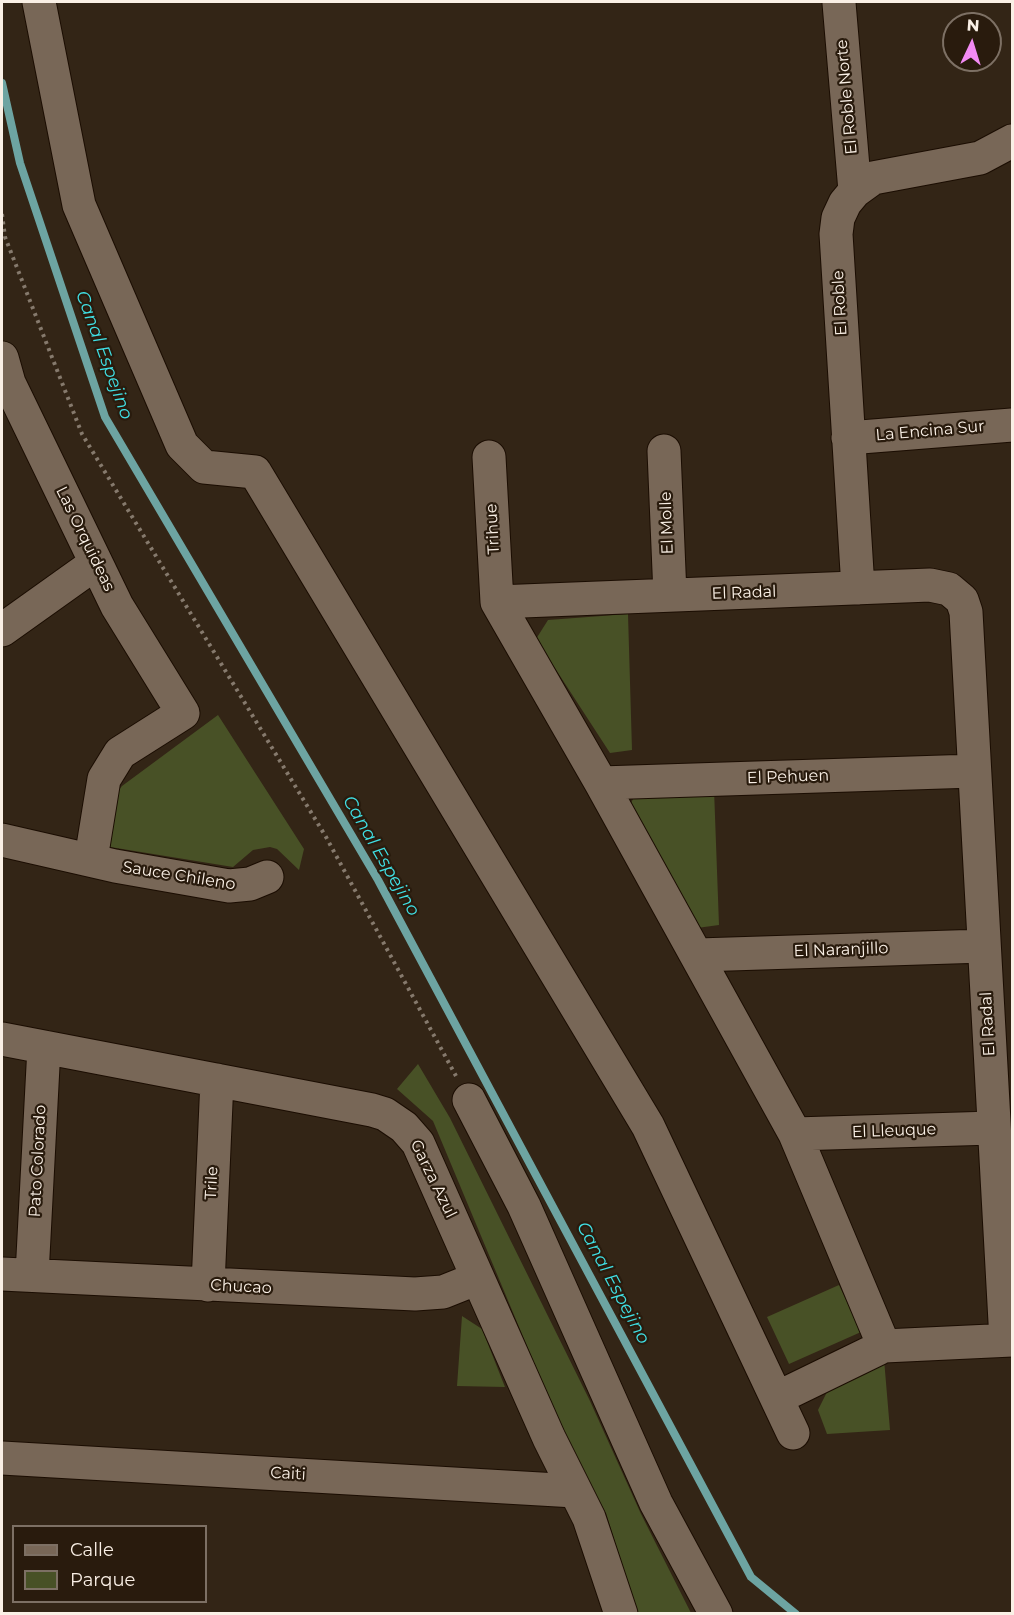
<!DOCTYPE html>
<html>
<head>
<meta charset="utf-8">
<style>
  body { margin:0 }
  #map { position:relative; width:1014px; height:1615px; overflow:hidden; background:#332516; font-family:Montserrat,sans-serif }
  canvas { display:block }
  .frame { position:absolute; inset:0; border:3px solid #faf0e6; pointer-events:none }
  .legend { position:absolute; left:12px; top:1525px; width:195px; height:78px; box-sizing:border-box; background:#291b0d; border:2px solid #7d7064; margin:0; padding:8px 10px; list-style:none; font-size:18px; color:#faf0e6 }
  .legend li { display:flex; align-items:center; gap:12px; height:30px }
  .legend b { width:30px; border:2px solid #7d7064 }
  .north { position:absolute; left:942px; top:12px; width:60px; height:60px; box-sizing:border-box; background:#291b0d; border:2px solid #7d7064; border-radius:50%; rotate:4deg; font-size:16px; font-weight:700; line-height:24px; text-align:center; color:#faf0e6 }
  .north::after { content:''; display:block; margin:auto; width:21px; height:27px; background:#f28af3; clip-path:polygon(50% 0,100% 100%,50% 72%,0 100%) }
</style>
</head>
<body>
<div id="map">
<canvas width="1014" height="1615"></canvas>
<div class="frame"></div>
<ul class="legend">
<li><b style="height:8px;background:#786757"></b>Calle</li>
<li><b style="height:16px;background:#485126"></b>Parque</li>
</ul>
<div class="north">N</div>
</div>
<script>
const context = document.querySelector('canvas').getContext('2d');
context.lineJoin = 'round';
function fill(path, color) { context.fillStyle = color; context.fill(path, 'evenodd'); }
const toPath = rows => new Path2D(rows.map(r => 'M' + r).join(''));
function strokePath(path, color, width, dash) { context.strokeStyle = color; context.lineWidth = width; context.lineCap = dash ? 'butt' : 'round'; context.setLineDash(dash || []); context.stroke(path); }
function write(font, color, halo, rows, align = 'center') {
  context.font = font + ' Montserrat,sans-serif'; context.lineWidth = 4.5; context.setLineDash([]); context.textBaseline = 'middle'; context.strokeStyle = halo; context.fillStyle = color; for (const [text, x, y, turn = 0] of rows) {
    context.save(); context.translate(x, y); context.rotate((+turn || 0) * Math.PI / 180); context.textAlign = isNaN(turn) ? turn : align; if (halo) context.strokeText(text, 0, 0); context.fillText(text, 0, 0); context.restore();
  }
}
const green = toPath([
  [628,614,632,750,610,753,536,639,548,620],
  [218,715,304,849,299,870,277,849,270,847,253,850,233,867,110,847,111,806,114,796,122,786],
  [714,789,719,925,697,928,628,809,635,795],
  [418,1064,450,1118,590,1401,641,1514,691,1613,637,1613,606,1513,570,1449,433,1121,397,1089],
  [839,1285,861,1332,789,1364,767,1317],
  [462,1316,482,1329,505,1387,457,1386],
  [884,1359,890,1430,827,1434,818,1410,827,1392]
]);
const stream = toPath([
  [2,83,20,163,105,417,378,880,751,1577,796,1614]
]);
const path = toPath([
  [2,214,5,237,82,434,326,837,456,1076]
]);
const minor = toPath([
  [39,2,79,205,182,445,204,467,255,472,648,1126,793,1433],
  [839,3,855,191],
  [2,358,9,383,117,606,183,713,120,753,104,779,91,859],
  [848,438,1012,425],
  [664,451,670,595],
  [489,457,497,602,601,783,795,1134,884,1346],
  [858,588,836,234,838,218,845,203,855,191,873,178,980,158,1012,141],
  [497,602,930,585,949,589,962,600,966,612,1006,1340],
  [2,630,96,563],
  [601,783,974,771],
  [2,840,115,866,229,886,250,884,267,877],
  [698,955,984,946],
  [2,1039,372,1110,385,1114,404,1127,418,1143,549,1438,589,1518,621,1614],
  [469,1100,524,1206,656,1503,716,1614],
  [795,1134,993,1128],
  [2,1274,415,1294,443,1292,478,1278],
  [32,1275,44,1047],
  [208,1285,217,1080],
  [777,1398,884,1346,1012,1340],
  [2,1458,575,1491]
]);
const streetNames = [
  ["El Roble Norte",847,97,-95],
  ["El Roble",840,303,-93],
  ["La Encina Sur",930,431,-5],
  ["El Molle",667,523,-92],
  ["Trihue",493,529,-93],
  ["Las Orquideas",85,539,64],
  ["El Radal",744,593,-2],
  ["El Pehuen",788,777,-2],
  ["Sauce Chileno",179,876,9],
  ["El Naranjillo",841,950,-2],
  ["El Radal",988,1024,-93],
  ["El Lleuque",894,1131,-2],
  ["Pato Colorado",38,1161,-87],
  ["Garza Azul",433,1179,64],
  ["Trile",212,1183,-87],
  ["Chucao",241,1287,3],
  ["Caiti",288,1474,3]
];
const waterNames = [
  ["Canal Espejino",104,355,70],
  ["Canal Espejino",381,856,60],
  ["Canal Espejino",613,1283,62]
];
fill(green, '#485126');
strokePath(stream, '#6da4a2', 8);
strokePath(minor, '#1b0d02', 35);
strokePath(path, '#867a6d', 4, [3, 4.5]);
strokePath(minor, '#786757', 33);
write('16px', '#faf0e6', '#291b0d', streetNames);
write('italic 18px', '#40e0e5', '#291b0d', waterNames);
</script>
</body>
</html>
